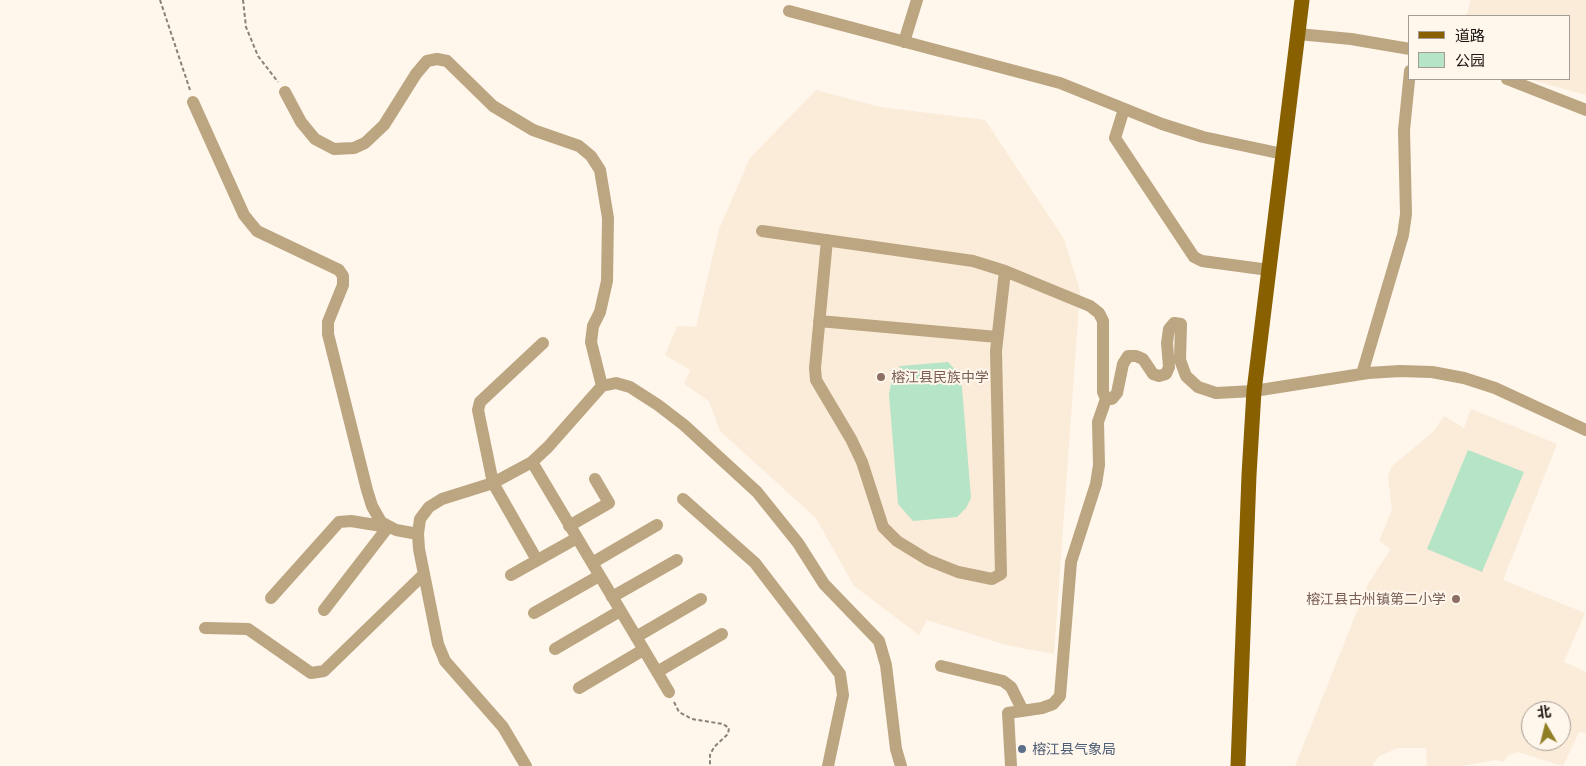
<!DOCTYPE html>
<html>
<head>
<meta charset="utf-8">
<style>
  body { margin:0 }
  #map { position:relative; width:1586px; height:766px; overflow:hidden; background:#fff6ec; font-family:"Exo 2","Noto Sans SC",sans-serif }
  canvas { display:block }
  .legend { position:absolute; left:1408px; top:15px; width:162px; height:65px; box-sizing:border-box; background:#fff6ec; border:1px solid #a39c94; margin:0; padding:6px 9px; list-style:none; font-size:15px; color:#181410 }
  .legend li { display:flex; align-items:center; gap:10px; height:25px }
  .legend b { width:25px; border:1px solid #a39c94 }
  .north { position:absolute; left:1521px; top:701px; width:50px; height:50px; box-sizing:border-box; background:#fff6ec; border:1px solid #a39c94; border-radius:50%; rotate:352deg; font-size:14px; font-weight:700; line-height:20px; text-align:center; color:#181410 }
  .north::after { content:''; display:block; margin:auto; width:18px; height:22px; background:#917f26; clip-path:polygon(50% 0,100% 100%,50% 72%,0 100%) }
</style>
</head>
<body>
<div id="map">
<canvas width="1586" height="766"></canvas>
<ul class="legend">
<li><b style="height:6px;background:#886000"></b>道路</li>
<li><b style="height:14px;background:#b5e4c6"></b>公园</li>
</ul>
<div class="north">北</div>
</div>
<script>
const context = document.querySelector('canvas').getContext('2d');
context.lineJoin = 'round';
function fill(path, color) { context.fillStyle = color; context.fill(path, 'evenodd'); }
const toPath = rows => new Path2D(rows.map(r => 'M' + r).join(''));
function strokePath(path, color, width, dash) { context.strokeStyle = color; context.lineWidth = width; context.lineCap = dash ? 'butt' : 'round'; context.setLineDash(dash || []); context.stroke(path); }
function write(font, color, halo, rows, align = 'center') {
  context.font = font + ' "Exo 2","Noto Sans SC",sans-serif'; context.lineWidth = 4; context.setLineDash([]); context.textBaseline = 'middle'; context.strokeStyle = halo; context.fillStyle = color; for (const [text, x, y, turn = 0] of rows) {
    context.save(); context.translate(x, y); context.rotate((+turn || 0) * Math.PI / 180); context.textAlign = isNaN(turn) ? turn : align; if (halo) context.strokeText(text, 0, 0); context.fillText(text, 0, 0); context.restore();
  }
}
const built = toPath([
  [1471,0,1586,0,1586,95,1529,79,1570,79,1570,16,1466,16],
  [816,90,880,107,985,120,1064,239,1080,291,1054,654,1006,645,927,620,919,635,854,586,816,518,720,431,709,401,684,384,690,370,665,355,677,326,696,327,719,229,750,158],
  [1471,409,1557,444,1503,580,1585,613,1564,662,1586,672,1586,733,1579,732,1563,766,1518,752,1507,756,1504,762,1496,760,1461,766,1427,766,1426,748,1397,748,1378,757,1372,766,1295,766,1368,584,1391,549,1379,541,1392,510,1388,476,1392,466,1433,432,1444,416,1464,428],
  [1531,711,1561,711,1561,741,1531,741]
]);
const green = toPath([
  [948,362,958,373,962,387,971,498,966,508,957,517,913,521,898,504,889,394,892,379,900,366],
  [1468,450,1524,472,1482,572,1427,549]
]);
const path = toPath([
  [160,0,190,90],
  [243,0,246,27,258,56,278,82],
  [674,702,679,712,692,719,723,724,729,728,728,734,714,747,710,755,710,766]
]);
const minor = toPath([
  [789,11,1060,83,1162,124,1203,137,1283,154],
  [1298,34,1351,39,1410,49],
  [904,42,917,0],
  [1507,79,1586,110],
  [285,92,301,122,315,139,334,149,354,148,365,143,384,125,416,74,427,61,437,59,447,61,493,106,533,130,579,146,591,156,600,170,608,218,607,281,600,312,593,326,591,342,602,386],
  [193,102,244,215,257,231,339,270,343,276,343,285,328,322,328,334,367,490,372,506,381,522,396,530,418,534],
  [1124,109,1115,138,1194,257,1202,261,1269,270],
  [762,231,973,261,1005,271,1090,306,1099,313,1103,321,1103,392,1106,399,1112,399,1117,393,1123,364,1128,356,1136,356,1143,359,1153,374,1159,376,1166,374,1169,367,1167,343,1169,329,1174,323,1181,324,1180,360,1186,376,1198,387,1216,393,1254,391,1368,373,1400,371,1432,372,1464,378,1495,388,1586,430],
  [827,240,815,368,816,380,851,439,862,462,883,527,897,541,928,560,958,572,992,579,1001,574,996,351,1005,271],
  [819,321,997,337],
  [1362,374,1403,235,1406,214,1404,130,1410,71],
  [532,462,669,692],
  [683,499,755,563,840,674,843,695,828,766],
  [569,526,609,503,595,479],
  [537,560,493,483,478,410,480,402,543,343],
  [592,563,657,525],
  [511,575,577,538],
  [612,597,677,560],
  [271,598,339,522,351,521,388,527,324,610],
  [534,613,599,576],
  [205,628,248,629,311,673,324,671,424,574],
  [636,637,701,599],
  [555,649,620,611],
  [941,666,1003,681,1011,687,1023,711],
  [657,672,722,634],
  [579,688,643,650],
  [526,766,503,727,445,661,438,644,419,549,418,534,420,519,429,507,442,499,493,483,532,462,548,447,602,386,616,383,630,387,658,405,684,425,757,492,798,543,824,584,879,641,886,665,896,749,901,766],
  [1011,766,1008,713,1042,708,1053,704,1060,696,1071,562,1096,484,1099,465,1098,422,1106,399]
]);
const major = toPath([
  [1238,766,1249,475,1254,391,1302,0]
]);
const markers = [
  [881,377,5,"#8d6e63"],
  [1456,599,5,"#8d6e63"],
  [1022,749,5,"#5c6f8a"]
];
const educationNames = [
  ["榕江县民族中学",891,377],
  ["榕江县古州镇第二小学",1446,599,"right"]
];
const serviceNames = [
  ["榕江县气象局",1032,749]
];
fill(built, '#fbebd9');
fill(green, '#b5e4c6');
strokePath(path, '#88827b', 2, [4, 2.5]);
strokePath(minor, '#bca681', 12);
strokePath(major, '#886000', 15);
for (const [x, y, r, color] of markers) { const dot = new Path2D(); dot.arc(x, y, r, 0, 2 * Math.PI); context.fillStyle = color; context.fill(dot); strokePath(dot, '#fff6ec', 2); }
write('14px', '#785e54', '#fff6ec', educationNames, 'left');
write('14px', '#4e5e75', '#fff6ec', serviceNames, 'left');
</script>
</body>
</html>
